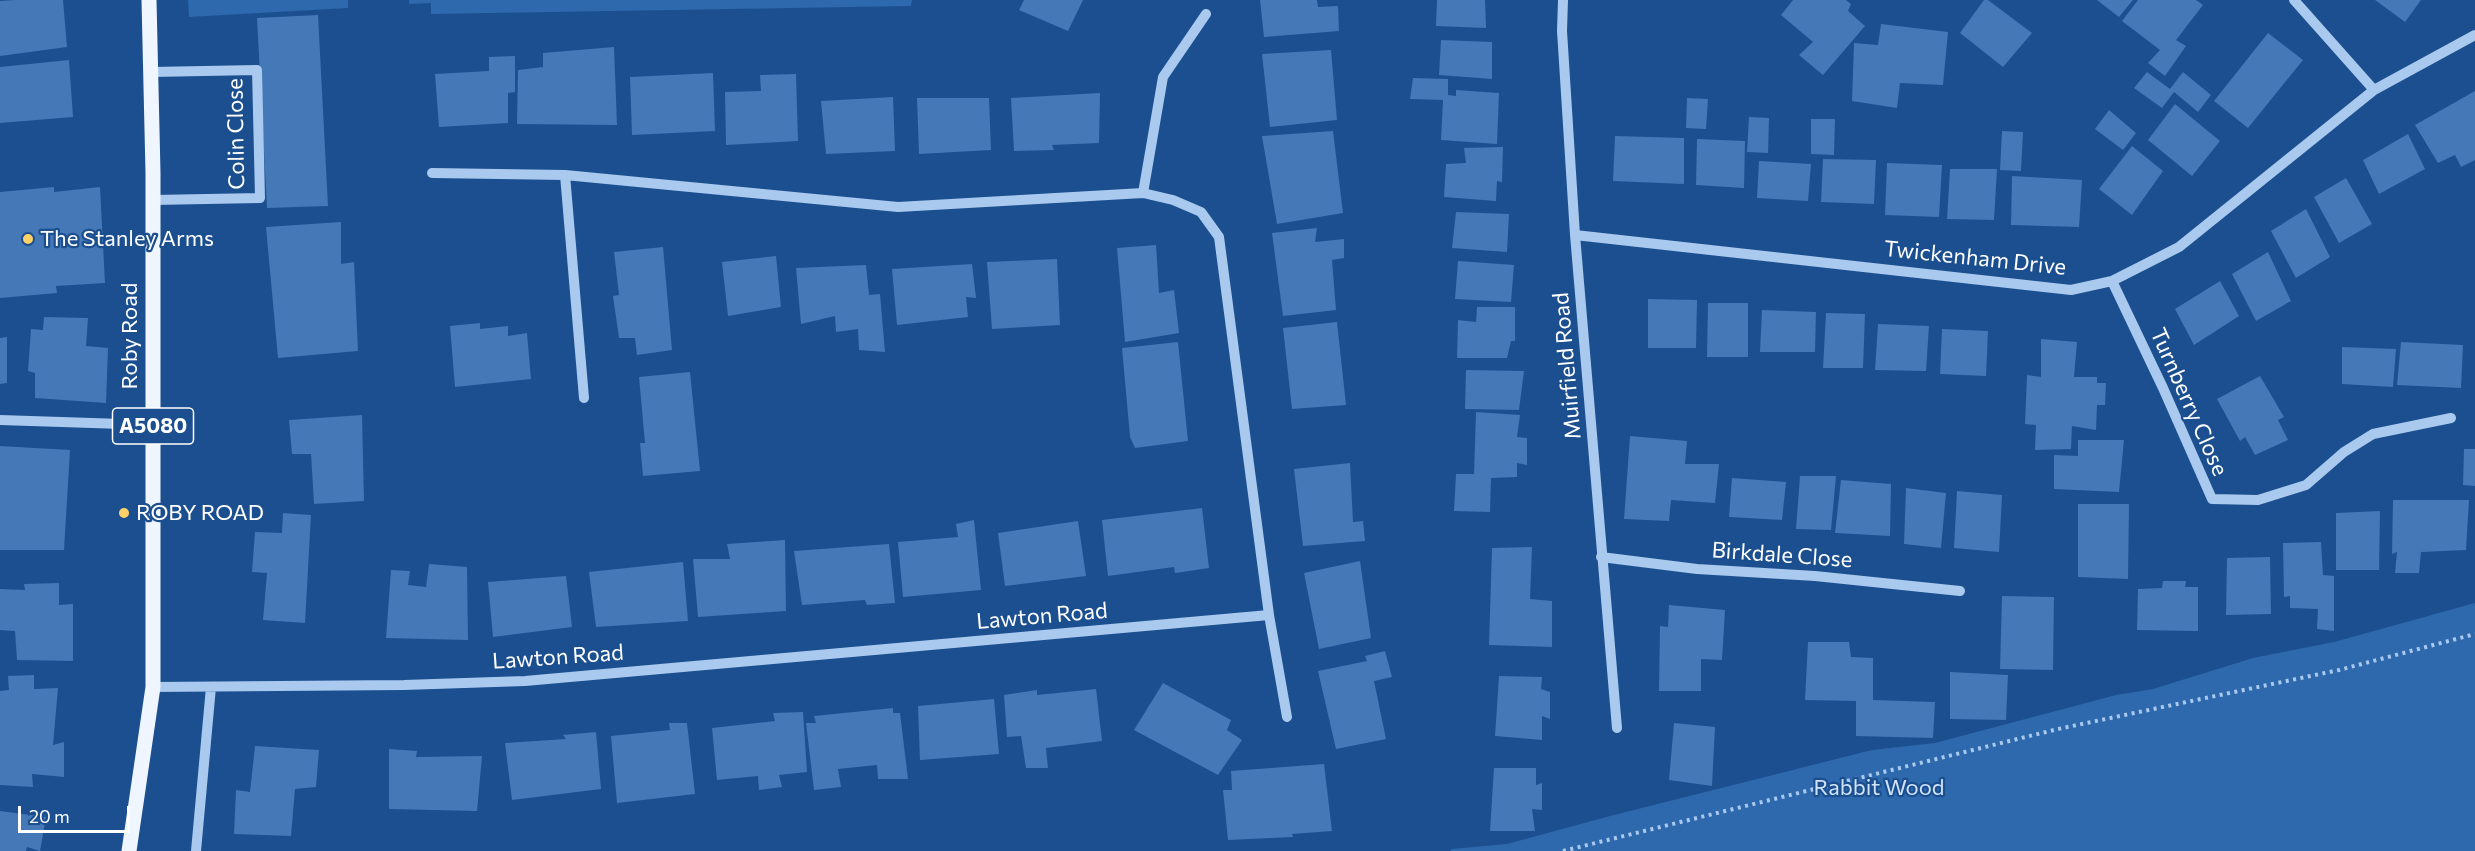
<!DOCTYPE html>
<html>
<head>
<meta charset="utf-8">
<style>
  body { margin:0 }
  #map { position:relative; width:2475px; height:851px; overflow:hidden; background:#1b4f8f; font-family:Commissioner,sans-serif }
  canvas { display:block }
  .scale { position:absolute; left:18px; top:806px; width:112px; height:27px; box-sizing:border-box; border:3px solid #fff; border-top:0; padding-left:8px; font-size:18px; line-height:21px; white-space:nowrap; color:#fff; -webkit-text-stroke:4px #1b4f8f; paint-order:stroke }
</style>
</head>
<body>
<div id="map">
<canvas width="2475" height="851"></canvas>
<div class="scale">20 m</div>
</div>
<script>
const context = document.querySelector('canvas').getContext('2d');
context.lineJoin = 'round';
function fill(path, color) { context.fillStyle = color; context.fill(path, 'evenodd'); }
const toPath = rows => new Path2D(rows.map(r => 'M' + r).join(''));
function strokePath(path, color, width, dash) { context.strokeStyle = color; context.lineWidth = width; context.lineCap = dash ? 'butt' : 'round'; context.setLineDash(dash || []); context.stroke(path); }
function write(font, color, halo, rows, align = 'center') {
  context.font = font + ' Commissioner,sans-serif'; context.lineWidth = 4.5; context.setLineDash([]); context.textBaseline = 'middle'; context.strokeStyle = halo; context.fillStyle = color; for (const [text, x, y, turn = 0] of rows) {
    context.save(); context.translate(x, y); context.rotate((+turn || 0) * Math.PI / 180); context.textAlign = isNaN(turn) ? turn : align; if (halo) context.strokeText(text, 0, 0); context.fillText(text, 0, 0); context.restore();
  }
}
const green = toPath([
  [188,0,348,0,348,8,189,17],
  [409,0,912,0,911,6,431,14,431,3,409,4],
  [2475,603,2475,851,1450,851,1452,849,1507,844,1610,816,1872,750,1935,743,2116,695,2153,689,2253,658,2334,642]
]);
const building = toPath([
  [14,0,63,0,67,47,0,56,0,1],
  [1024,0,1083,0,1068,31,1019,10],
  [1260,0,1317,0,1318,7,1338,6,1339,31,1264,37],
  [1437,0,1485,0,1486,28,1436,26],
  [1793,0,1846,0,1851,4,1848,11,1865,26,1823,75,1799,55,1813,42,1781,15],
  [1984,0,1988,0,2032,33,2003,67,1960,33],
  [2097,0,2133,0,2119,17],
  [2138,0,2196,0,2203,5,2176,40,2186,46,2165,76,2148,63,2160,50,2122,21],
  [2375,0,2421,0,2405,22],
  [318,15,328,206,267,208,257,18],
  [1881,24,1948,32,1943,85,1900,83,1897,108,1852,101,1854,43,1878,45],
  [2268,33,2303,60,2248,128,2214,101],
  [1441,40,1492,42,1492,79,1439,75],
  [614,47,617,125,517,124,518,70,543,67,543,53],
  [1331,50,1337,120,1270,127,1262,54],
  [515,56,515,92,508,93,508,123,439,127,435,74,489,71,489,57],
  [69,60,73,117,0,123,0,67],
  [2147,72,2170,89,2183,72,2211,95,2198,112,2174,92,2162,108,2134,88],
  [713,73,715,131,632,135,630,77],
  [796,74,798,141,726,145,725,92,761,91,760,75],
  [1413,78,1448,79,1448,95,1456,96,1456,90,1499,93,1497,144,1441,140,1443,100,1410,99],
  [2475,91,2475,160,2461,167,2455,155,2438,163,2415,125],
  [1100,93,1099,143,1052,145,1054,150,1014,151,1011,98],
  [893,97,895,151,826,154,821,101],
  [917,98,989,98,991,150,919,154],
  [1687,98,1708,99,1706,129,1686,128],
  [2175,104,2220,141,2192,176,2148,140],
  [2109,110,2136,133,2123,150,2095,129],
  [1749,117,1769,118,1768,153,1747,152],
  [1811,119,1835,119,1834,155,1811,154],
  [1333,131,1343,213,1277,224,1262,136],
  [2002,131,2023,132,2021,171,2000,170],
  [2408,134,2425,169,2379,194,2363,160],
  [1615,136,1684,138,1684,184,1613,181],
  [1697,139,1745,141,1744,188,1696,185],
  [2132,146,2163,171,2132,215,2099,189],
  [1503,147,1502,182,1497,181,1496,201,1444,197,1446,164,1466,163,1464,148],
  [1823,159,1876,160,1874,204,1821,202],
  [1759,161,1811,164,1808,201,1757,198],
  [1887,163,1942,165,1939,217,1885,215],
  [1950,169,1997,169,1994,220,1947,219],
  [2012,176,2082,180,2079,227,2011,225],
  [2346,178,2372,224,2339,243,2314,197],
  [54,187,54,192,100,187,105,283,56,286,57,293,0,298,0,192],
  [2306,209,2330,257,2296,278,2271,231],
  [1456,212,1509,214,1507,252,1452,248],
  [341,222,341,264,354,262,358,351,278,358,266,227],
  [1317,228,1315,242,1344,239,1344,258,1332,260,1336,310,1283,316,1272,233],
  [1156,245,1159,293,1174,290,1179,333,1125,342,1117,248],
  [663,247,672,350,637,355,635,338,619,338,613,296,619,295,614,252],
  [2268,252,2291,301,2256,321,2232,274],
  [776,256,781,307,728,316,722,262],
  [1057,259,1060,325,992,329,987,262],
  [1458,261,1514,265,1511,302,1455,299],
  [972,264,976,298,966,297,968,317,897,325,892,269],
  [866,265,869,295,880,294,885,352,859,350,858,329,836,332,835,316,801,324,796,268],
  [2220,281,2239,316,2194,345,2175,309],
  [1648,299,1697,300,1696,348,1648,348],
  [1708,303,1748,303,1748,357,1707,357],
  [1477,307,1515,307,1515,341,1511,341,1507,358,1457,358,1458,320,1476,322],
  [1762,310,1816,312,1815,352,1760,352],
  [1826,313,1865,314,1863,368,1823,368],
  [44,317,88,318,86,346,108,348,106,403,35,398,35,373,28,371,31,329,43,330],
  [1337,322,1346,405,1292,409,1283,328],
  [480,323,480,329,508,326,508,336,527,333,531,379,455,387,450,326],
  [1878,324,1929,326,1926,371,1875,370],
  [1942,329,1988,331,1986,376,1940,374],
  [7,337,7,383,0,384,0,338],
  [2041,339,2077,342,2074,377,2097,377,2097,383,2106,383,2105,405,2097,405,2096,430,2072,426,2071,449,2035,450,2036,425,2025,424,2027,375,2041,377],
  [1178,342,1188,441,1135,448,1130,437,1122,348],
  [2401,342,2463,345,2461,388,2397,385],
  [2342,347,2396,349,2393,387,2342,384],
  [1466,370,1524,371,1519,410,1465,409],
  [690,372,700,471,643,476,640,443,645,443,639,377],
  [2260,376,2284,417,2278,420,2288,440,2255,455,2245,437,2240,441,2217,399],
  [1476,412,1520,415,1517,437,1527,438,1527,465,1517,463,1517,477,1491,478,1490,512,1454,511,1456,474,1474,474],
  [362,415,364,501,314,504,311,454,292,454,289,420],
  [1630,436,1687,441,1685,464,1719,464,1715,503,1671,500,1669,521,1624,519],
  [2078,440,2124,440,2119,492,2054,489,2054,455,2078,456],
  [0,446,70,450,64,550,0,550],
  [2464,449,2475,449,2475,486,2463,485],
  [1350,463,1353,522,1363,521,1365,541,1303,546,1294,469],
  [1800,476,1836,476,1831,530,1796,529],
  [1732,478,1786,482,1782,520,1729,517],
  [1841,480,1891,484,1890,536,1835,533],
  [1906,488,1946,493,1941,548,1904,544],
  [1957,491,2002,495,1999,552,1954,548],
  [2393,500,2469,500,2466,550,2421,552,2419,573,2395,573,2397,552,2392,554],
  [2078,504,2129,504,2128,579,2078,577],
  [1202,508,1209,568,1175,573,1174,567,1108,576,1102,520],
  [2380,511,2379,570,2336,570,2336,513],
  [283,513,311,515,305,623,263,620,267,573,252,572,255,532,282,533],
  [974,520,981,590,903,597,898,542,958,537,956,524],
  [1078,521,1086,576,1005,586,998,533],
  [785,540,786,611,698,617,693,559,730,559,727,544],
  [2321,542,2323,575,2334,576,2334,631,2317,629,2318,609,2290,608,2290,596,2284,597,2283,543],
  [889,544,895,603,867,605,865,600,802,605,794,551],
  [1532,547,1530,599,1552,601,1552,647,1489,645,1492,548],
  [2270,557,2271,614,2226,615,2227,558],
  [1360,561,1371,638,1319,649,1304,573],
  [683,562,688,621,596,627,589,572],
  [429,564,467,567,468,640,386,638,391,570,410,571,408,585,426,587],
  [566,576,572,627,493,637,488,582],
  [2163,581,2186,581,2185,587,2198,587,2198,631,2137,630,2138,589,2162,588],
  [59,583,59,605,73,604,73,661,17,660,15,631,0,630,0,589,25,590,24,584],
  [2002,596,2054,597,2053,670,2000,669],
  [1669,605,1725,610,1722,660,1701,659,1701,691,1659,691,1660,626,1668,627],
  [1808,642,1849,642,1851,657,1873,658,1873,700,1935,702,1933,738,1856,736,1856,701,1805,700],
  [1385,651,1392,677,1374,681,1386,739,1336,749,1318,671,1367,661,1365,656],
  [1950,672,2008,675,2006,720,1950,719],
  [34,675,34,689,58,688,53,745,64,742,64,777,32,774,33,787,0,785,0,691,9,690,8,676],
  [1499,676,1542,677,1541,689,1550,692,1550,719,1542,716,1542,740,1495,736],
  [1163,683,1231,720,1227,730,1242,740,1218,775,1134,730],
  [1096,689,1102,741,1046,748,1048,768,1026,768,1021,736,1007,737,1004,695,1037,690,1037,695],
  [994,699,999,754,920,760,918,706],
  [893,708,893,713,900,713,908,779,878,779,877,765,838,769,841,787,814,790,806,723,816,723,814,716],
  [803,712,807,772,779,775,782,787,759,790,758,776,717,780,712,728,775,721,773,713],
  [669,723,687,723,695,794,617,803,611,736,670,730],
  [1674,723,1715,727,1712,786,1669,780],
  [596,732,601,789,512,800,505,743,566,739,563,735],
  [255,746,319,750,316,787,295,789,291,836,234,834,236,790,250,792],
  [389,749,417,751,416,757,482,756,477,811,389,809],
  [1324,764,1332,831,1292,834,1293,837,1228,840,1223,790,1232,790,1231,771],
  [1494,768,1536,768,1536,785,1542,783,1542,810,1532,809,1535,831,1490,831],
  [0,811,46,817,40,851,27,847,26,851,0,851]
]);
const path = toPath([
  [1563,851,2058,729,2339,670,2475,634]
]);
const minor = toPath([
  [1563,0,1562,31,1575,235,1617,728],
  [2294,0,2374,90],
  [151,72,257,70,260,198,153,200],
  [432,173,565,175,898,207,1143,193],
  [565,175,584,398],
  [1575,235,2071,290,2112,281,2179,247,2374,90,2475,35],
  [2112,281,2163,388,2212,499,2258,500,2306,485,2344,452,2373,434,2451,418],
  [0,420,153,425],
  [1601,557,1697,569,1815,576,1960,591],
  [1269,615,1287,717],
  [153,687,404,685,525,681,1269,615,1219,237,1201,212,1173,200,1143,193,1163,77,1206,14],
  [196,851,211,687]
]);
const major = toPath([
  [129,851,153,687,153,173,149,0]
]);
const markers = [
  [28,239,6,"#ffd166"],
  [124,513,6,"#ffd166"]
];
const shields = [
  [153,426,81]
];
const shieldNames = [
  ["A5080",153,426]
];
const streetNames = [
  ["Colin Close",236,134,-91],
  ["Twickenham Drive",1975,258,6],
  ["Roby Road",130,336,-90],
  ["Muirfield Road",1567,366,-95],
  ["Turnberry Close",2189,402,66],
  ["Birkdale Close",1782,555,4],
  ["Lawton Road",1042,616,-5],
  ["Lawton Road",558,657,-4]
];
const poiNames = [
  ["The Stanley Arms",40,239],
  ["ROBY ROAD",136,513]
];
const parkNames = [
  ["Rabbit Wood",1879,788]
];
fill(green, '#2e69ad');
fill(building, '#4478b7');
strokePath(path, '#a9c9ee', 4, [3, 4.5]);
strokePath(minor, '#a9c9ee', 10);
strokePath(major, '#f0f6ff', 15);
for (const [x, y, r, color] of markers) { const dot = new Path2D(); dot.arc(x, y, r, 0, 2 * Math.PI); context.fillStyle = color; context.fill(dot); strokePath(dot, '#1b4f8f', 2); }
for (const [x, y, w] of shields) { const box = new Path2D(); box.roundRect(x - w / 2, y - 18, w, 36, 4.5); context.fillStyle = '#1b4f8f'; context.fill(box); strokePath(box, '#fff', 1.5); }
write('bold 21px', '#fff', null, shieldNames);
write('22px', '#fff', '#1b4f8f', streetNames);
write('22px', '#fff', '#1b4f8f', poiNames, 'left');
write('22px', '#cfe3fa', '#1b4f8f', parkNames);
</script>
</body>
</html>
